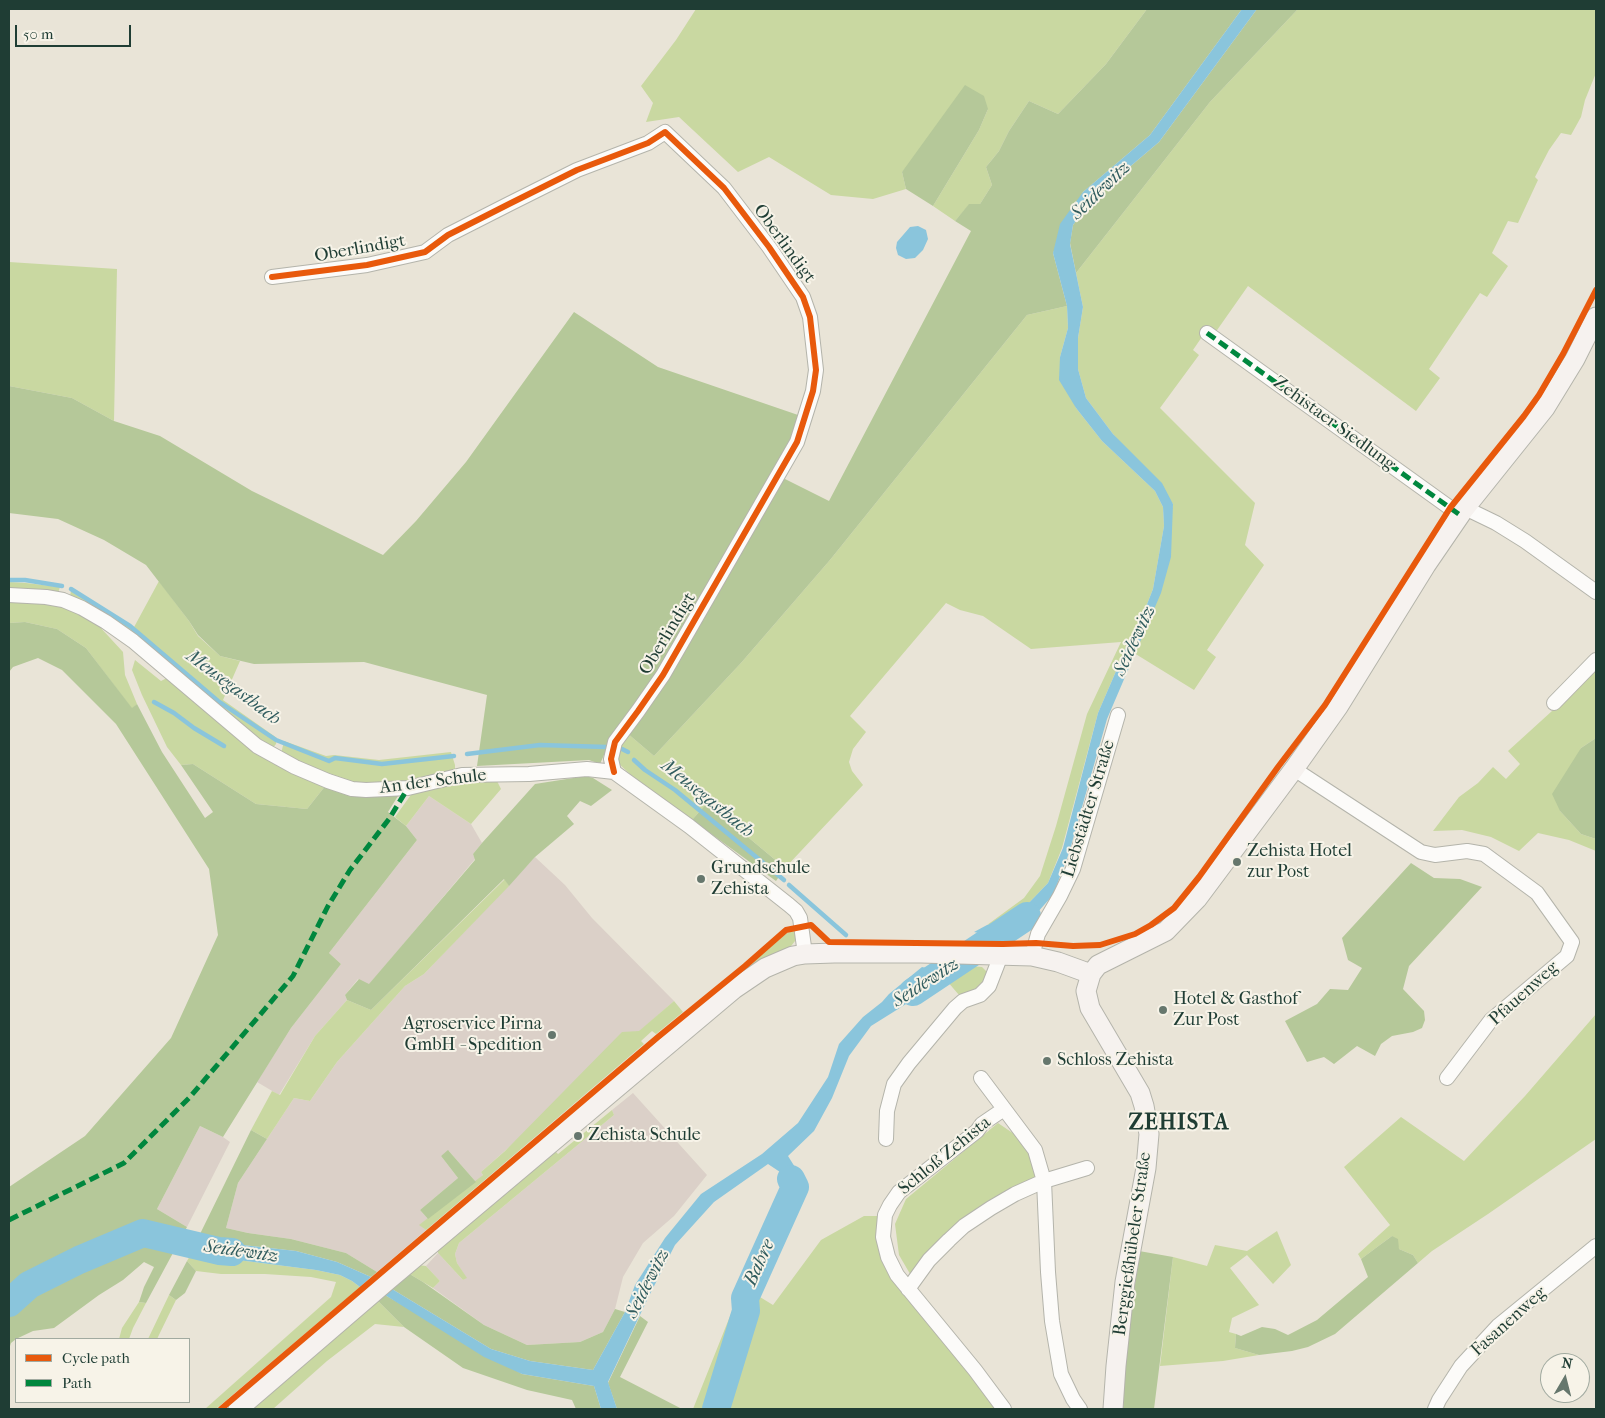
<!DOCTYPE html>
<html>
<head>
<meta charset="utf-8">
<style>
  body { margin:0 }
  #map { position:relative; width:1605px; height:1418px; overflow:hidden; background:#e9e4d7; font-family:"IM FELL French Canon",serif }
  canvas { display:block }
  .frame { position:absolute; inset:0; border:10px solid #1f3d34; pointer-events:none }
  .legend { position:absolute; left:15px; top:1338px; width:175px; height:65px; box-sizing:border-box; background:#f7f3e8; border:1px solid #a1aaa0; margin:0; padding:6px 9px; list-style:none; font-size:15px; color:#1f3d34 }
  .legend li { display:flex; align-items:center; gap:10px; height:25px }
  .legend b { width:25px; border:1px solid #a1aaa0 }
  .north { position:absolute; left:1540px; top:1353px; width:50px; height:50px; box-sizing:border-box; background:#f7f3e8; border:1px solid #a1aaa0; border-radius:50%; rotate:8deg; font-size:14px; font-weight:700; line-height:20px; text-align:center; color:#1f3d34 }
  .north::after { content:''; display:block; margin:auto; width:18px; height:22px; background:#66776d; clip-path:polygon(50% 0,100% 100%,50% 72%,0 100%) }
  .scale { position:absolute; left:15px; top:25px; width:116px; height:22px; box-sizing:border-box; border:2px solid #1f3d34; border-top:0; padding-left:6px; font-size:15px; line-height:18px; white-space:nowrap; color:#1f3d34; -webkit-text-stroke:4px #f7f3e8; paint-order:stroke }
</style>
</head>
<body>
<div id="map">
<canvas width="1605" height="1418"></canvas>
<div class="frame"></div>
<ul class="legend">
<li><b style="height:6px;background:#e8590c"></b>Cycle path</li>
<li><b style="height:6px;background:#00873e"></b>Path</li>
</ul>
<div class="north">N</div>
<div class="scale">50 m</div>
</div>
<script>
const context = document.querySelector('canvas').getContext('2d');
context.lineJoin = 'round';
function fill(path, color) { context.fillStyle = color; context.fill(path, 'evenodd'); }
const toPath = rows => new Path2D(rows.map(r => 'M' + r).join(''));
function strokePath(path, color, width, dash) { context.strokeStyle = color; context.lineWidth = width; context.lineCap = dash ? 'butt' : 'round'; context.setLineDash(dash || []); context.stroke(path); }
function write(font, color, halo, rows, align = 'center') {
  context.font = font + ' "IM FELL French Canon",serif'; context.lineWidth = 4; context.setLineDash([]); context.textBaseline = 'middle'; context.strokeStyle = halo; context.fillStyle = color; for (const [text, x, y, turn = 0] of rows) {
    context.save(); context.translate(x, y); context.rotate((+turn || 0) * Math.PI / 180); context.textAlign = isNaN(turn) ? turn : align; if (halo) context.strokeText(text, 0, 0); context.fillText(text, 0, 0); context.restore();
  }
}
const industrial = toPath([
  [429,796,471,824,482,843,473,854,475,859,369,985,358,979,345,995,347,1000,315,1036,279,1095,257,1082,291,1028,341,964,329,953,417,840,406,826],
  [535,857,565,885,592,918,674,1001,481,1172,483,1175,476,1182,449,1151,441,1156,458,1178,420,1210,428,1219,420,1225,426,1230,377,1272,346,1253,291,1239,248,1233,226,1228,238,1183,294,1098,310,1101,337,1062,405,986,424,974],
  [633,1093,707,1175,674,1216,643,1243,623,1277,615,1309,603,1332,580,1342,527,1345,484,1325,433,1288,440,1281,426,1266,438,1253,463,1280,466,1278,457,1263,455,1254,459,1243,614,1115,612,1110],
  [200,1126,223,1137,230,1142,187,1227,157,1209]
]);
const green = toPath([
  [696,9,1147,9,1106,64,1058,114,1029,101,1009,131,999,151,986,167,992,185,980,204,969,205,955,221,933,206,979,130,988,109,902,172,906,189,873,199,831,195,769,157,738,172,679,117,646,122,653,103,641,86,676,40],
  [1298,9,1596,9,1596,73,1585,100,1581,117,1571,135,1561,133,1549,150,1535,177,1538,180,1518,223,1508,221,1492,253,1508,266,1487,297,1480,293,1429,369,1440,378,1416,411,1248,286,1215,333,1208,328,1193,350,1199,355,1160,408,1255,503,1245,545,1264,565,1207,650,1216,657,1194,690,1134,653,1144,633,1173,504,1113,434,1086,398,1078,369,1078,338,1083,307,1076,273,1210,102],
  [9,262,117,269,114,421,72,398,9,386],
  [1067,306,1068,328,1060,357,1076,408,1102,441,1155,491,1163,507,1164,526,1153,589,1138,627,1129,641,1098,713,1062,848,1048,883,1023,909,1006,922,987,925,1024,898,1040,876,1056,826,1087,714,1121,642,1031,649,983,616,960,610,946,603,850,716,866,732,853,749,849,762,852,771,863,785,785,868,707,803,692,820,631,775,618,763,616,752,627,733,654,756,741,663,830,560,1027,315],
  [159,581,189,621,198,636,220,656,240,661,223,700,277,738,276,744,272,749,70,596,71,591,133,629],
  [9,582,26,583,60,587,58,593,9,591],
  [9,599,66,606,101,622,99,626,123,652,125,675,137,704,132,709,86,648,57,629,25,622,9,623],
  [135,660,161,681,167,678,326,785,307,809,256,804,193,764,181,765,167,747,142,695,132,670],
  [1596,665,1596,738,1581,748,1560,811,1581,834,1596,839,1596,851,1569,840,1538,833,1519,851,1491,837,1462,830,1433,831,1459,797,1478,783,1493,767,1506,779,1520,764,1508,751,1552,711],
  [284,741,326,756,334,755,379,760,451,752,455,765,455,771,409,783,350,785,281,754],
  [497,781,501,789,471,824,429,796,406,826,395,817,413,792,461,782],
  [505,879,509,886,424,974,405,986,337,1062,310,1101,294,1098,267,1139,251,1130,272,1091,280,1095,315,1036,347,1000,371,1010],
  [795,931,795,941,788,950,748,969,746,968,787,933],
  [970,966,982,967,986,971,986,975,984,980,976,988,966,994,959,995,947,981],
  [674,1001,683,1012,656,1034,652,1031,641,1041,644,1044,426,1230,419,1225,483,1175,481,1172,505,1151,622,1032,639,1031],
  [1596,1014,1596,1139,1488,1214,1432,1251,1418,1263,1413,1255,1399,1249,1392,1236,1361,1259,1358,1254,1390,1225,1344,1167,1401,1117,1464,1161,1525,1096],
  [612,1110,614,1115,459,1243,455,1254,457,1263,467,1278,463,1280,438,1253,438,1247,554,1150,558,1154],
  [998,1123,1020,1138,1042,1180,1001,1199,913,1279,899,1255,895,1224,906,1199],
  [864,1216,878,1216,877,1241,1000,1409,693,1409,742,1286,773,1305,821,1240],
  [1277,1231,1291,1265,1273,1284,1247,1255,1230,1268,1259,1305,1232,1318,1229,1332,1236,1334,1235,1348,1259,1355,1223,1361,1160,1366,1173,1257,1207,1266,1215,1245,1247,1251],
  [191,1254,316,1270,340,1275,352,1281,360,1287,216,1409,205,1409,331,1297,336,1282,311,1277,265,1274,221,1274,196,1271,187,1261],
  [418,1265,426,1266,440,1281,433,1288,408,1273],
  [169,1295,176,1300,157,1339,148,1339],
  [378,1301,404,1327,375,1324,327,1361,273,1409,252,1409],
  [139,1302,146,1303,133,1328,129,1339,119,1339,122,1328]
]);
const forest = toPath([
  [1147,9,1242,9,1150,135,1083,192,1053,253,1067,306,1027,315,830,560,741,663,654,756,627,733,781,477,829,501,971,231,955,221,969,204,980,204,992,185,986,167,999,151,1009,131,1029,101,1058,114,1106,64],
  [1257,9,1298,9,1210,102,1076,273,1070,243,1073,225,1093,198,1159,142],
  [965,85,984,96,988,109,979,130,933,206,906,189,902,172],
  [574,312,658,367,801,416,794,440,658,673,611,739,600,764,589,760,477,766,487,695,364,662,254,664,220,656,198,635,189,621,146,565,104,540,58,519,9,513,9,386,72,398,114,421,160,436,252,491,383,555,416,521,466,462],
  [25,622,57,629,86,648,132,708,137,704,162,752,205,818,213,812,181,765,193,764,256,804,307,809,326,785,398,792,398,796,388,812,406,826,417,840,329,953,341,964,291,1028,223,1137,200,1126,157,1209,187,1227,146,1303,139,1302,144,1287,154,1267,144,1262,123,1280,99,1295,54,1328,33,1331,16,1339,11,1343,9,1349,9,1187,85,1136,171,1038,218,935,209,869,116,724,62,670,38,658,13,667,9,672,9,623],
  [1596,738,1596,839,1581,834,1560,811,1552,794,1581,748],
  [586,776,593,778,612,790,591,806,580,801,567,816,574,824,535,857,509,886,504,879,371,1010,347,1000,345,995,359,979,369,984,475,860,473,854,482,843,535,784],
  [707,803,785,868,776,881,692,820],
  [1411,863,1434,878,1460,879,1482,887,1409,966,1403,989,1424,1011,1425,1020,1422,1028,1413,1032,1392,1036,1381,1044,1375,1056,1357,1046,1334,1064,1324,1057,1307,1062,1285,1021,1317,1004,1330,989,1348,990,1362,968,1348,960,1342,938],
  [251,1130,267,1139,238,1183,226,1228,248,1233,291,1239,346,1253,377,1272,371,1277,337,1262,296,1251,225,1243,200,1234],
  [448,1150,476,1182,428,1219,420,1210,458,1178,441,1156],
  [1392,1236,1398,1239,1399,1249,1413,1255,1418,1263,1335,1334,1308,1347,1292,1351,1259,1355,1235,1348,1236,1334,1241,1336,1262,1327,1275,1329,1288,1335,1317,1320,1368,1277,1361,1259],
  [1139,1251,1173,1257,1154,1409,1123,1409,1125,1368],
  [187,1261,196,1271,185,1293,176,1300,169,1295],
  [408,1273,423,1282,484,1325,527,1345,580,1342,603,1332,615,1309,625,1312,593,1370,530,1361,491,1349,392,1289],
  [385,1295,522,1374,594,1386,601,1409,576,1409,572,1400,527,1390,463,1368,404,1327,378,1301],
  [640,1316,648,1322,620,1377,682,1409,617,1409,608,1383]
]);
const water = toPath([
  [1242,9,1257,9,1159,142,1093,198,1073,225,1070,244,1083,307,1078,338,1078,369,1086,398,1113,434,1162,483,1173,504,1171,557,1161,593,1107,719,1069,853,1053,895,1028,923,1007,939,974,932,987,925,1006,922,1023,909,1048,883,1063,848,1098,713,1129,641,1138,627,1153,589,1164,526,1163,507,1155,491,1102,441,1076,408,1059,380,1060,357,1068,328,1067,306,1053,253,1060,224,1083,192,1150,135],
  [918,226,926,230,928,239,923,250,915,258,906,259,898,255,896,248,897,242,910,227],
  [922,967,954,974,871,1026,849,1056,832,1098,814,1131,788,1156,798,1172,801,1189,788,1216,779,1211,789,1186,783,1174,768,1164,714,1202,675,1245,649,1296,608,1382,617,1409,601,1409,594,1386,522,1374,484,1357,385,1295,392,1289,491,1349,530,1361,593,1370,625,1312,635,1285,665,1238,701,1194,762,1154,798,1123,828,1077,839,1044,863,1017,882,1002,889,994],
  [200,1234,225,1243,296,1251,337,1262,371,1277,360,1287,352,1281,340,1275,316,1270,191,1254]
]);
const stream = toPath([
  [9,580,25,580,62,586],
  [71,589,130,626,218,701,276,740,329,761,335,758,382,764,454,756],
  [154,702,174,713,194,728,224,746],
  [622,749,628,752],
  [467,754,540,745,607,747],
  [634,760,645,770,675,790,784,880],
  [789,885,846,935]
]);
const river = toPath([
  [913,992,1027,916],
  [9,1303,29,1285,79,1260,143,1233,219,1251,232,1252],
  [716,1409,746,1311,745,1298,795,1187,791,1179]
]);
const minor = toPath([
  [272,277,367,265,425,252,448,235,509,204,577,170,648,143,665,132,724,188,769,247,803,297,810,317,816,370,813,391,797,442,663,675,638,711,615,742,611,759,614,772],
  [1207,333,1460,515],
  [1465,508,1496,523,1525,541,1596,592],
  [9,595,46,597,63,600,82,608,106,622,133,641,257,746,295,767,328,781,352,789,366,790,408,788,462,775,529,774,587,769,614,772,689,826,789,905,796,911,800,918,805,954],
  [1554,703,1596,660],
  [1294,769,1421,852,1435,855,1467,851,1484,854,1537,893,1572,942,1567,956,1491,1020,1447,1078],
  [1032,956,1038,934,1060,896,1073,869,1118,715],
  [981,1078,1035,1150,1044,1181,1048,1272,1052,1321,1061,1374,1073,1399,1080,1409],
  [886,1139,887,1111,894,1084,909,1063,955,1008,963,1001,980,995,989,986,1001,955],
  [908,1289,929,1260,949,1240,964,1226,991,1208,1015,1194,1044,1181,1087,1168],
  [1004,1409,975,1370,897,1275,888,1257,883,1237,885,1215,890,1205,899,1192,977,1131,982,1124,1004,1109],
  [1435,1409,1439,1400,1461,1366,1498,1326,1596,1246]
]);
const secondary = toPath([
  [238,1409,388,1280,734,989,765,968,793,956,805,954,834,953,921,953,1032,956,1058,962,1091,974],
  [1113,1409,1116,1366,1125,1282,1146,1168,1149,1134,1144,1106,1140,1093,1090,1008,1086,991,1091,974,1098,965,1166,931,1197,899,1294,769,1338,707,1426,565,1465,508,1545,408,1575,359,1596,317]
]);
const quiet = toPath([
  [1207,333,1460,515],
  [9,1220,124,1163,190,1097,293,976,328,906,350,870,389,819,408,788]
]);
const cycleway = toPath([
  [272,277,367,265,425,252,448,235,509,204,577,170,648,143,665,132,724,188,769,247,803,297,810,317,816,370,813,391,797,442,663,675,638,711,615,742,611,759,614,772],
  [221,1409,658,1037,745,966,786,930,811,925,829,942,1003,944,1036,943,1073,946,1100,945,1135,934,1151,925,1174,908,1199,877,1278,767,1325,705,1450,508,1524,416,1539,395,1563,354,1596,290]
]);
const markers = [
  [1237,862,5,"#66776d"],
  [701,879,5,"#66776d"],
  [1163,1010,5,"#66776d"],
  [552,1035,5,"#66776d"],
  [1047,1061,5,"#66776d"],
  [578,1136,5,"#66776d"]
];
const streetNames = [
  ["Oberlindigt",784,244,54],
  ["Oberlindigt",360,249,-10],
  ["Zehistaer Siedlung",1334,424,36],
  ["Oberlindigt",668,634,-59],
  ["An der Schule",433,782,-7],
  ["Liebstädter Straße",1089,809,-73],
  ["Pfauenweg",1524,994,-42],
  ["Schloß Zehista",945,1156,-39],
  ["Berggießhübeler Straße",1133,1244,-82],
  ["Fasanenweg",1509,1322,-42]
];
const poiNames = [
  ["Zehista Hotel",1247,852],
  ["zur Post",1247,873],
  ["Grundschule",711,869],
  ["Zehista",711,890],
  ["Hotel & Gasthof",1173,1000],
  ["Zur Post",1173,1021],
  ["Agroservice Pirna",542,1025,"right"],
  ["GmbH - Spedition",542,1046,"right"],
  ["Schloss Zehista",1057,1061],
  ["Zehista Schule",588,1136]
];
const waterNames = [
  ["Seidewitz",1101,191,-44],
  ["Seidewitz",1135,641,-65],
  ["Meusegastbach",233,688,37],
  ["Meusegastbach",707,799,39],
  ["Seidewitz",926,983,-33],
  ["Seidewitz",241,1252,8],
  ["Bahre",760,1263,-66],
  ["Seidewitz",648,1284,-63]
];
const districtNames = [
  ["ZEHISTA",1179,1124]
];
fill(industrial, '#dbd0c8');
fill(green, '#c9d8a1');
fill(forest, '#b5c899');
fill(water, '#8ac5dc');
strokePath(stream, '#8ac5dc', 4.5);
strokePath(river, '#8ac5dc', 28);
strokePath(minor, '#b4b4ab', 16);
strokePath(secondary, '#b4b4ab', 21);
strokePath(minor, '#fcfbf9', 14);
strokePath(secondary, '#f6f2ef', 19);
strokePath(quiet, '#00873e', 5, [10, 5]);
strokePath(cycleway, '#e8590c', 6);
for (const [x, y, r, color] of markers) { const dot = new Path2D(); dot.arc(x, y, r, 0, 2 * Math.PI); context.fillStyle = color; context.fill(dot); strokePath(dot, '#f7f3e8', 2); }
write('18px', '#1f3d34', '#f7f3e8', streetNames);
write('18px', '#1f3d34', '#f7f3e8', poiNames, 'left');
write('italic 19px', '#305c5e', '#f7f3e8', waterNames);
context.letterSpacing = '1px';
write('bold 22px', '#1f3d34', '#f7f3e8', districtNames);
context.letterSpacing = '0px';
</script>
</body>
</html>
